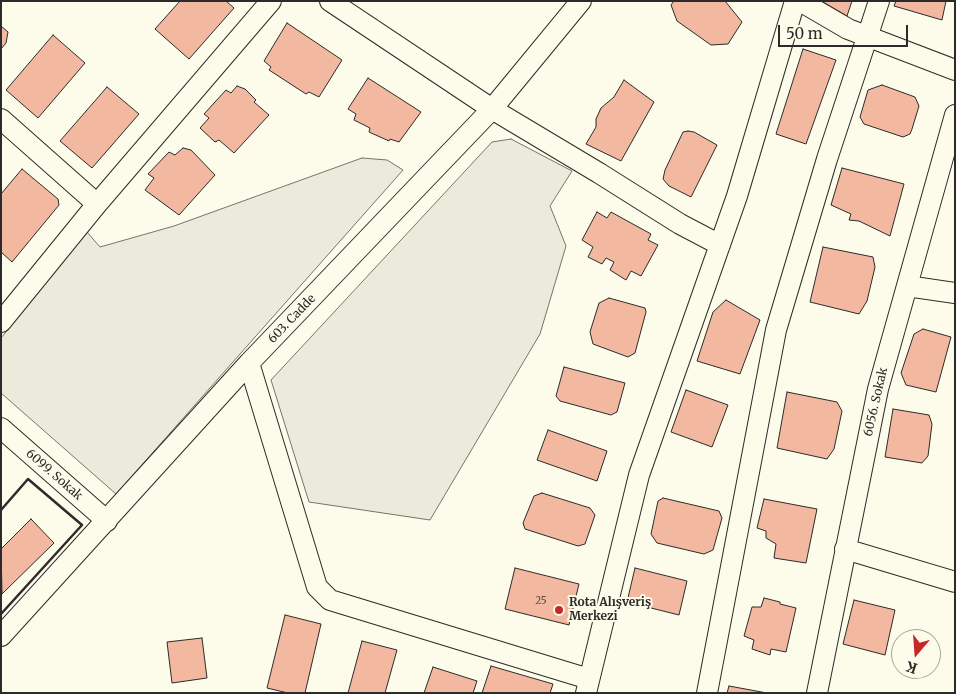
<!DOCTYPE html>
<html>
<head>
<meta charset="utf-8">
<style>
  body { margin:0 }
  #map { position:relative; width:956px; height:694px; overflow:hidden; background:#fdfbea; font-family:Merriweather,serif }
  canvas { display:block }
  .frame { position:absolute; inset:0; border:2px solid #2b2b2b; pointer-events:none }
  .north { position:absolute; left:891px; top:629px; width:50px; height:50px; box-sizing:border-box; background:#fdfbea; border:1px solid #a9a89e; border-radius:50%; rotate:198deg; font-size:14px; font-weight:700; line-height:20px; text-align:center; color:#2b2b2b }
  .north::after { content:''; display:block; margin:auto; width:18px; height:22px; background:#c62828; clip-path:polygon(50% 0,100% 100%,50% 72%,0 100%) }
  .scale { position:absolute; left:778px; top:25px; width:130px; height:22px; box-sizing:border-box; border:2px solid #2b2b2b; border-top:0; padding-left:6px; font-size:15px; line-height:18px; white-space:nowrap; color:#2b2b2b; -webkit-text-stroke:4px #fdfbea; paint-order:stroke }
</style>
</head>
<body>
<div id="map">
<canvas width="956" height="694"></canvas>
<div class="frame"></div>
<div class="north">K</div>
<div class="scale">50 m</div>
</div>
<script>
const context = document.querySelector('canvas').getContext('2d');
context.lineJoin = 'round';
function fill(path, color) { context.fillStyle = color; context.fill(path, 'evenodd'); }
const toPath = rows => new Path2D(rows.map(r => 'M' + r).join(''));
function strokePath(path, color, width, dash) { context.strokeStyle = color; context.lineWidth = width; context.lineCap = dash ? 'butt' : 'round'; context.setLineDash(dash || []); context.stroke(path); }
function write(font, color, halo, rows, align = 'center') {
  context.font = font + ' Merriweather,serif'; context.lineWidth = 4; context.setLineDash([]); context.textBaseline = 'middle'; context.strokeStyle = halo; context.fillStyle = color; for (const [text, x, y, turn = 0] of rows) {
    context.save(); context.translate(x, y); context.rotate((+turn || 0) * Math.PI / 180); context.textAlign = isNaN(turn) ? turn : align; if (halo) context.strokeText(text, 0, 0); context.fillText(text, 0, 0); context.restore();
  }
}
const green = toPath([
  [511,139,572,171,550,206,566,246,540,334,430,520,309,502,271,380,492,142,511,139],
  [362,158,387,160,403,170,116,494,1,393,1,338,87,232,100,247,174,226,362,158]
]);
const building = toPath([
  [180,1,226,1,234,8,189,59,155,29,180,1],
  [674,1,725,1,742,22,728,44,711,45,677,21,671,5,674,1],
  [821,1,852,1,847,16,821,1],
  [896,1,946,1,942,20,894,6,896,1],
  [287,23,342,60,319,97,309,92,306,94,269,70,271,67,264,61,287,23],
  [1,26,8,32,6,43,1,49,1,26],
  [53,35,85,63,38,118,6,90,53,35],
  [803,49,836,60,806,144,776,134,803,49],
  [368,78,421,112,399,142,390,139,389,141,369,132,370,128,354,120,356,114,348,109,368,78],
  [624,80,654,102,621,161,586,144,596,127,596,119,601,108,614,97,624,80],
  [882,85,915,97,919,106,912,129,910,134,903,137,864,124,860,117,868,90,882,85],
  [237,86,245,89,256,100,254,102,269,115,234,153,219,140,215,142,200,128,209,118,204,114,226,90,231,93,237,86],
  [107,87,139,114,92,168,60,141,107,87],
  [688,131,694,132,717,145,691,197,669,186,663,179,665,170,683,132,688,131],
  [183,148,191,150,215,175,179,215,145,190,154,178,148,174,169,152,175,155,183,148],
  [842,168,904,184,890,236,859,221,849,220,851,214,831,205,842,168],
  [22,169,58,199,59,205,12,262,1,252,1,194,22,169],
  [597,212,607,218,611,212,651,234,648,240,658,245,641,276,631,271,626,280,610,270,614,262,606,258,602,264,588,257,593,247,582,240,597,212],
  [823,247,873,257,875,267,867,301,859,314,810,302,823,247],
  [609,298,645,308,646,312,635,353,628,357,593,344,590,332,599,303,609,298],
  [726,300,760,320,740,374,697,361,713,312,726,300],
  [923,329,951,337,936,392,906,385,901,373,914,334,923,329],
  [564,367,625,383,617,412,611,415,560,401,556,396,564,367],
  [686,390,728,405,712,447,671,432,686,390],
  [787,392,837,402,842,411,834,449,827,459,777,448,787,392],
  [893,409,929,415,932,424,928,456,922,463,885,457,893,409],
  [548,430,607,451,597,481,537,460,548,430],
  [542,493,590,508,595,515,585,544,578,546,525,529,523,523,534,496,542,493],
  [663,498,719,511,722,518,713,550,704,554,657,543,651,534,658,501,663,498],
  [764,499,817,509,806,563,774,558,776,544,766,538,766,531,757,528,764,499],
  [31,519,54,543,2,594,1,549,31,519],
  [515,568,579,584,569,625,505,609,515,568],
  [635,568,687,581,679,615,627,602,635,568],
  [764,598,780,602,780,604,796,608,786,652,771,649,770,655,752,649,754,640,744,636,752,607,761,607,764,598],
  [854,600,895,610,885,655,843,644,854,600],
  [285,615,321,624,305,693,288,693,267,688,285,615],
  [202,638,207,678,172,683,167,642,202,638],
  [362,641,397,650,385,693,348,693,362,641],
  [491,666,553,684,550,693,482,693,491,666],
  [433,667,477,681,473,693,424,693,433,667],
  [729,686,767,693,727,693,729,686]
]);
const minor = toPath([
  [330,1,492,109,599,173,680,224,720,245],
  [800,1,848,29,955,70],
  [1,119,97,204],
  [907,286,955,293],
  [1,322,97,204,271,1],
  [249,363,317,587,330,600,589,679],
  [1,428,107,521],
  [845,549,955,582],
  [1,636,249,363,492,109,581,1],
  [586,693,639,475,737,196,795,1],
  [707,693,776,330,827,159,879,1],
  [817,693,878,389,955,115]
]);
const wall = toPath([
  [1,510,28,479,82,525,1,614]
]);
const markers = [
  [559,610,5,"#c62828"]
];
const numberNames = [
  ["25",541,601]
];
const streetNames = [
  ["603. Cadde",292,319,-46],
  ["6056. Sokak",876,402,-77],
  ["6099. Sokak",54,475,41]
];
const poiNames = [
  ["Rota Alışveriş",569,603],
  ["Merkezi",569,617]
];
fill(green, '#ecebdb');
strokePath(green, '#74746e', 1);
fill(building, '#f2b8a0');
strokePath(building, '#2b2b2b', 1);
strokePath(minor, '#2b2b2b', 22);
strokePath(minor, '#fdfbea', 20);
strokePath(wall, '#2b2b2b', 2.5);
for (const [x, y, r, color] of markers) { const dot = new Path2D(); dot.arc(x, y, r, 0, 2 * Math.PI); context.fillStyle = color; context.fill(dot); strokePath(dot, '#fdfbea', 2); }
write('10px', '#5d4e48', null, numberNames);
write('12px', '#2b2b2b', '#fdfbea', streetNames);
write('bold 12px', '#2b2b2b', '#fdfbea', poiNames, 'left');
</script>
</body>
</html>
